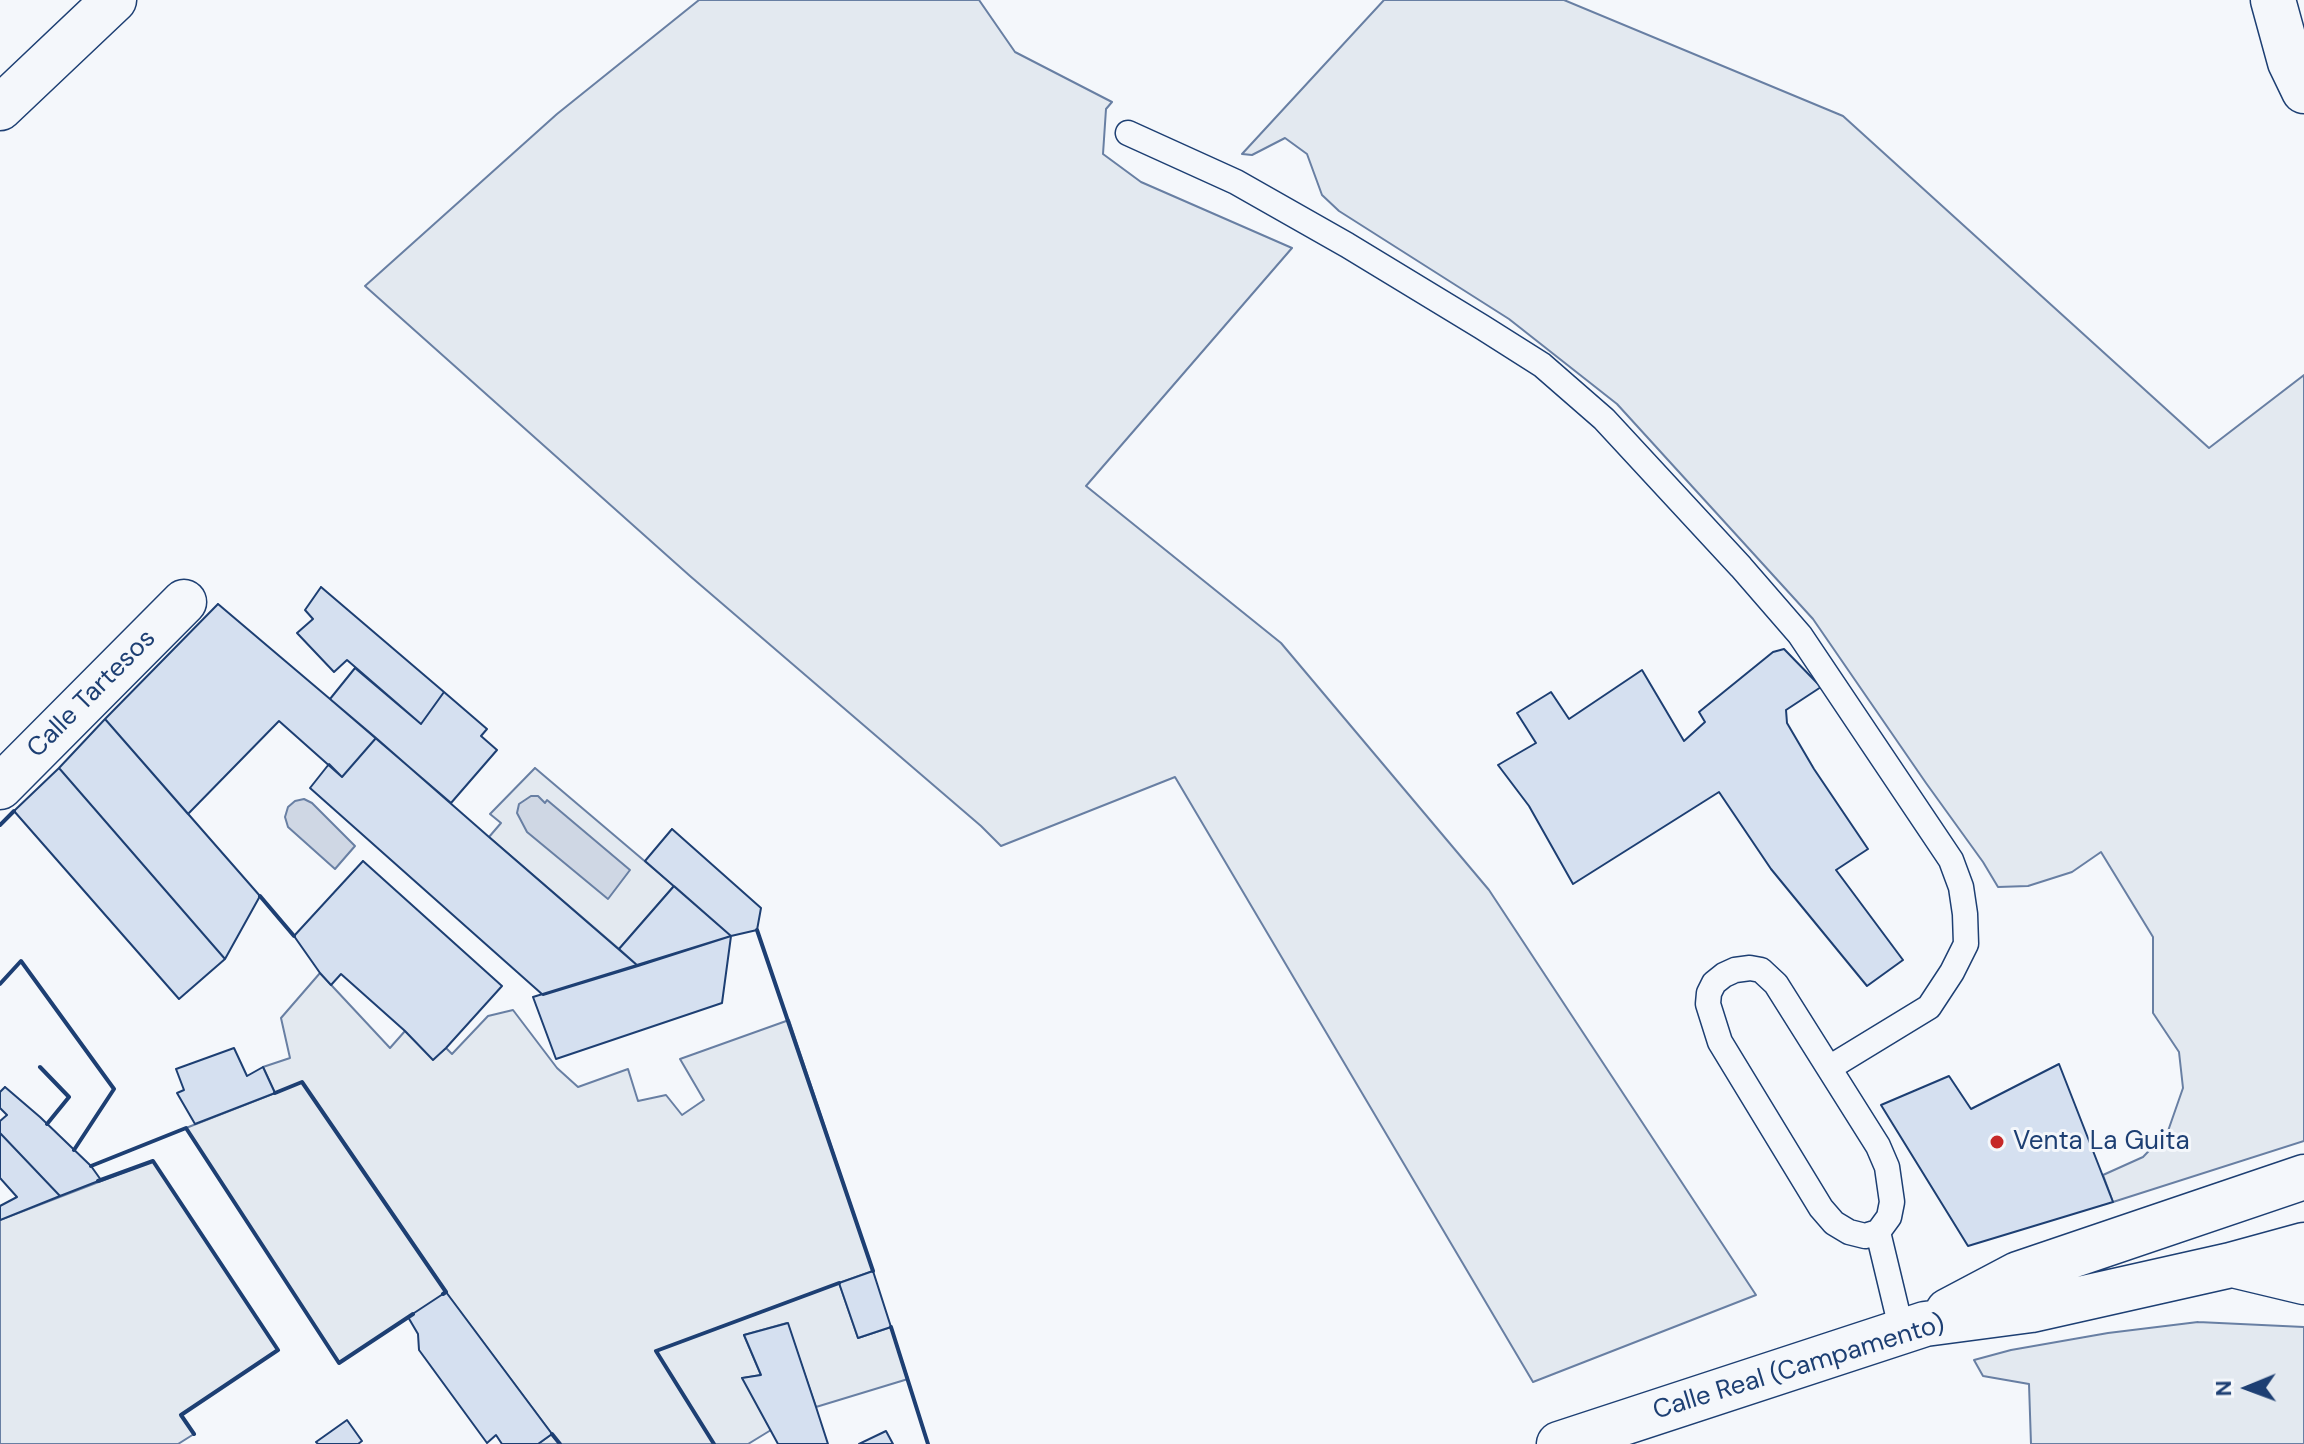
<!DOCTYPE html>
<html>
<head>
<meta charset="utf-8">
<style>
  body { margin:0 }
  #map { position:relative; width:2304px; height:1444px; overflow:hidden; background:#f4f7fb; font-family:"DM Sans",sans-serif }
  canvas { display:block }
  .north { position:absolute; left:2208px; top:1348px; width:80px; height:80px; -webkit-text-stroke:6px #f4f7fb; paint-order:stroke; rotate:269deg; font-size:22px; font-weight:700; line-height:32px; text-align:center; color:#1d3f73 }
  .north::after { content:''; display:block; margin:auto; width:28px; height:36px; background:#1d3f73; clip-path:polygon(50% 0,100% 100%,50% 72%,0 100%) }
</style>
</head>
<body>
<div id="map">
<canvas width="2304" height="1444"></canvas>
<div class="north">N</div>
</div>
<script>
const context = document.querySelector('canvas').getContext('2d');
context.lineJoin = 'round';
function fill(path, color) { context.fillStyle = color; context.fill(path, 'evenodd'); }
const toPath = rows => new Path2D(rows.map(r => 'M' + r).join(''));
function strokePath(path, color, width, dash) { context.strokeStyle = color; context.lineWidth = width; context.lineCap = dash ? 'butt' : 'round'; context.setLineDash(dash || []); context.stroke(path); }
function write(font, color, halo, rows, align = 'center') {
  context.font = font + ' "DM Sans",sans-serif'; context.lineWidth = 6; context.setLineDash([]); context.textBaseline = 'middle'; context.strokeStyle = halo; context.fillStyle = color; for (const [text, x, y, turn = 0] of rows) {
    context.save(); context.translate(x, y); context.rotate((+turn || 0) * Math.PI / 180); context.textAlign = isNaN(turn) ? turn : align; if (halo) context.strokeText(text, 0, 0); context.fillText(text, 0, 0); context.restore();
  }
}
const green = toPath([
  [699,0,979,0,1015,52,1112,102,1106,109,1103,154,1141,182,1292,248,1086,486,1281,643,1489,890,1756,1295,1533,1382,1175,777,1001,846,981,826,690,576,365,286,557,114,699,0],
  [1384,0,1564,0,1843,116,2209,448,2304,375,2304,1141,2113,1202,2103,1175,2143,1157,2168,1131,2183,1088,2179,1052,2153,1013,2153,937,2101,852,2072,872,2028,886,1998,887,1983,862,1926,783,1813,619,1617,404,1509,319,1339,211,1322,195,1307,154,1285,138,1252,155,1242,154,1384,0],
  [535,768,674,886,619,949,489,837,501,823,490,814,535,768],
  [320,973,390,1048,405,1031,433,1059,446,1048,452,1054,488,1016,513,1010,557,1068,578,1087,628,1069,638,1101,666,1095,682,1115,704,1100,680,1059,789,1020,873,1271,839,1283,858,1338,891,1327,908,1379,816,1407,787,1323,744,1335,761,1375,743,1378,771,1430,748,1444,538,1444,552,1434,446,1293,339,1363,186,1128,275,1093,263,1067,290,1058,281,1018,320,973],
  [153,1161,278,1350,181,1415,194,1434,178,1444,0,1444,0,1220,153,1161],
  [2198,1322,2304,1327,2304,1444,2031,1444,2029,1384,1983,1376,1974,1360,2011,1350,2108,1333,2198,1322]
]);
const water = toPath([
  [531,796,538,796,545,803,547,800,630,870,608,899,527,832,517,813,519,804,531,796],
  [304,799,312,803,355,846,335,869,288,827,285,817,288,807,295,801,304,799]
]);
const building = toPath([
  [321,587,444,692,421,724,347,660,334,672,297,633,313,619,305,610,321,587],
  [218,604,376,738,342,777,279,721,188,814,105,719,218,604],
  [1784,649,1821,687,1786,710,1787,723,1814,769,1868,849,1836,870,1903,960,1867,986,1771,869,1719,792,1573,884,1529,806,1498,765,1536,743,1517,713,1551,692,1569,719,1642,670,1684,741,1705,722,1699,712,1773,652,1784,649],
  [355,668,421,724,444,692,487,729,481,736,497,750,451,803,330,699,355,668],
  [105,719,260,896,225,959,59,768,105,719],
  [376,738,489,837,638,966,543,995,310,788,329,764,342,777,376,738],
  [59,768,225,959,179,999,14,811,59,768],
  [672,829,761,908,757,930,731,936,645,861,672,829],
  [363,861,502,986,446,1048,433,1060,405,1031,341,974,331,985,320,973,294,936,363,861],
  [674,886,731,936,638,966,619,949,674,886],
  [731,936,722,1003,556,1059,533,997,731,936],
  [234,1048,247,1076,263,1067,275,1093,195,1124,177,1093,184,1090,176,1069,234,1048],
  [2059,1064,2113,1202,1968,1246,1881,1105,1949,1076,1971,1109,2059,1064],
  [5,1087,40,1117,91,1166,101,1180,60,1196,0,1133,0,1121,7,1115,0,1108,0,1092,5,1087],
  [0,1133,60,1196,0,1220,0,1206,17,1197,0,1178,0,1133],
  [873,1271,891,1327,858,1338,839,1283,873,1271],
  [446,1292,552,1434,538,1444,502,1444,496,1435,487,1443,419,1350,418,1334,408,1317,446,1292],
  [788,1323,816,1407,828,1444,778,1444,742,1378,761,1375,744,1335,788,1323],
  [347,1420,362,1441,358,1444,318,1444,316,1442,347,1420],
  [886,1431,893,1444,859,1444,886,1431]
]);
const service = toPath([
  [1128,133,1236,182,1347,245,1482,327,1542,365,1604,419,1741,567,1800,635,1951,860,1961,887,1965,914,1966,944,1952,972,1929,1007,1829,1068],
  [1878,1232,1865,1236,1849,1232,1834,1223,1821,1208,1720,1042,1708,1004,1709,993,1714,983,1724,975,1735,970,1750,968,1761,970,1776,984,1878,1146,1887,1167,1892,1202,1889,1217,1878,1232,1902,1332]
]);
const minor = toPath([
  [2273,0,2290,62,2304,91],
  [0,108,114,0],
  [0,787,184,602]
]);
const trunk = toPath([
  [2237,1266,2304,1282],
  [1948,1311,2018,1274,2304,1177],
  [1559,1444,1925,1324,2031,1310,2231,1265,2304,1245]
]);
const wall = toPath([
  [0,825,14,811],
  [260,896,294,936],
  [757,930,873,1271],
  [0,984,21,961,114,1089,74,1150],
  [40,1067,69,1097,47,1124],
  [275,1093,302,1082,446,1292,443,1294],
  [91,1166,186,1128,339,1363,413,1314],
  [98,1181,153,1161,278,1350,181,1415,194,1434],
  [891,1327,928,1444],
  [552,1434,560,1444],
  [714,1444,656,1351,839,1283]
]);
const markers = [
  [1997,1142,8,"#c62828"]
];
const streetNames = [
  ["Calle Tartesos",92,694,-45],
  ["Calle Real (Campamento)",1799,1368,-17]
];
const poiNames = [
  ["Venta La Guita",2013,1142]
];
fill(green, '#e3e9f0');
strokePath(green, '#687fa3', 2);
fill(water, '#cfd7e4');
strokePath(water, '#687fa3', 2);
fill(building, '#d5e0f0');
strokePath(building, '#1d3f73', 2);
strokePath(service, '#1d3f73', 27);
strokePath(minor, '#1d3f73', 47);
strokePath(trunk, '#1d3f73', 47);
strokePath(service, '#f4f7fb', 24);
strokePath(minor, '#f4f7fb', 44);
strokePath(trunk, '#f4f7fb', 44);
strokePath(wall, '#1d3f73', 4);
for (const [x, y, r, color] of markers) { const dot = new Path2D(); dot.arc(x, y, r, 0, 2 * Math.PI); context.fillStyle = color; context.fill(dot); strokePath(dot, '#f4f7fb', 3); }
write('26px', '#1d3f73', '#f4f7fb', streetNames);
write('26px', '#1d3f73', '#f4f7fb', poiNames, 'left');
</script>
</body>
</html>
